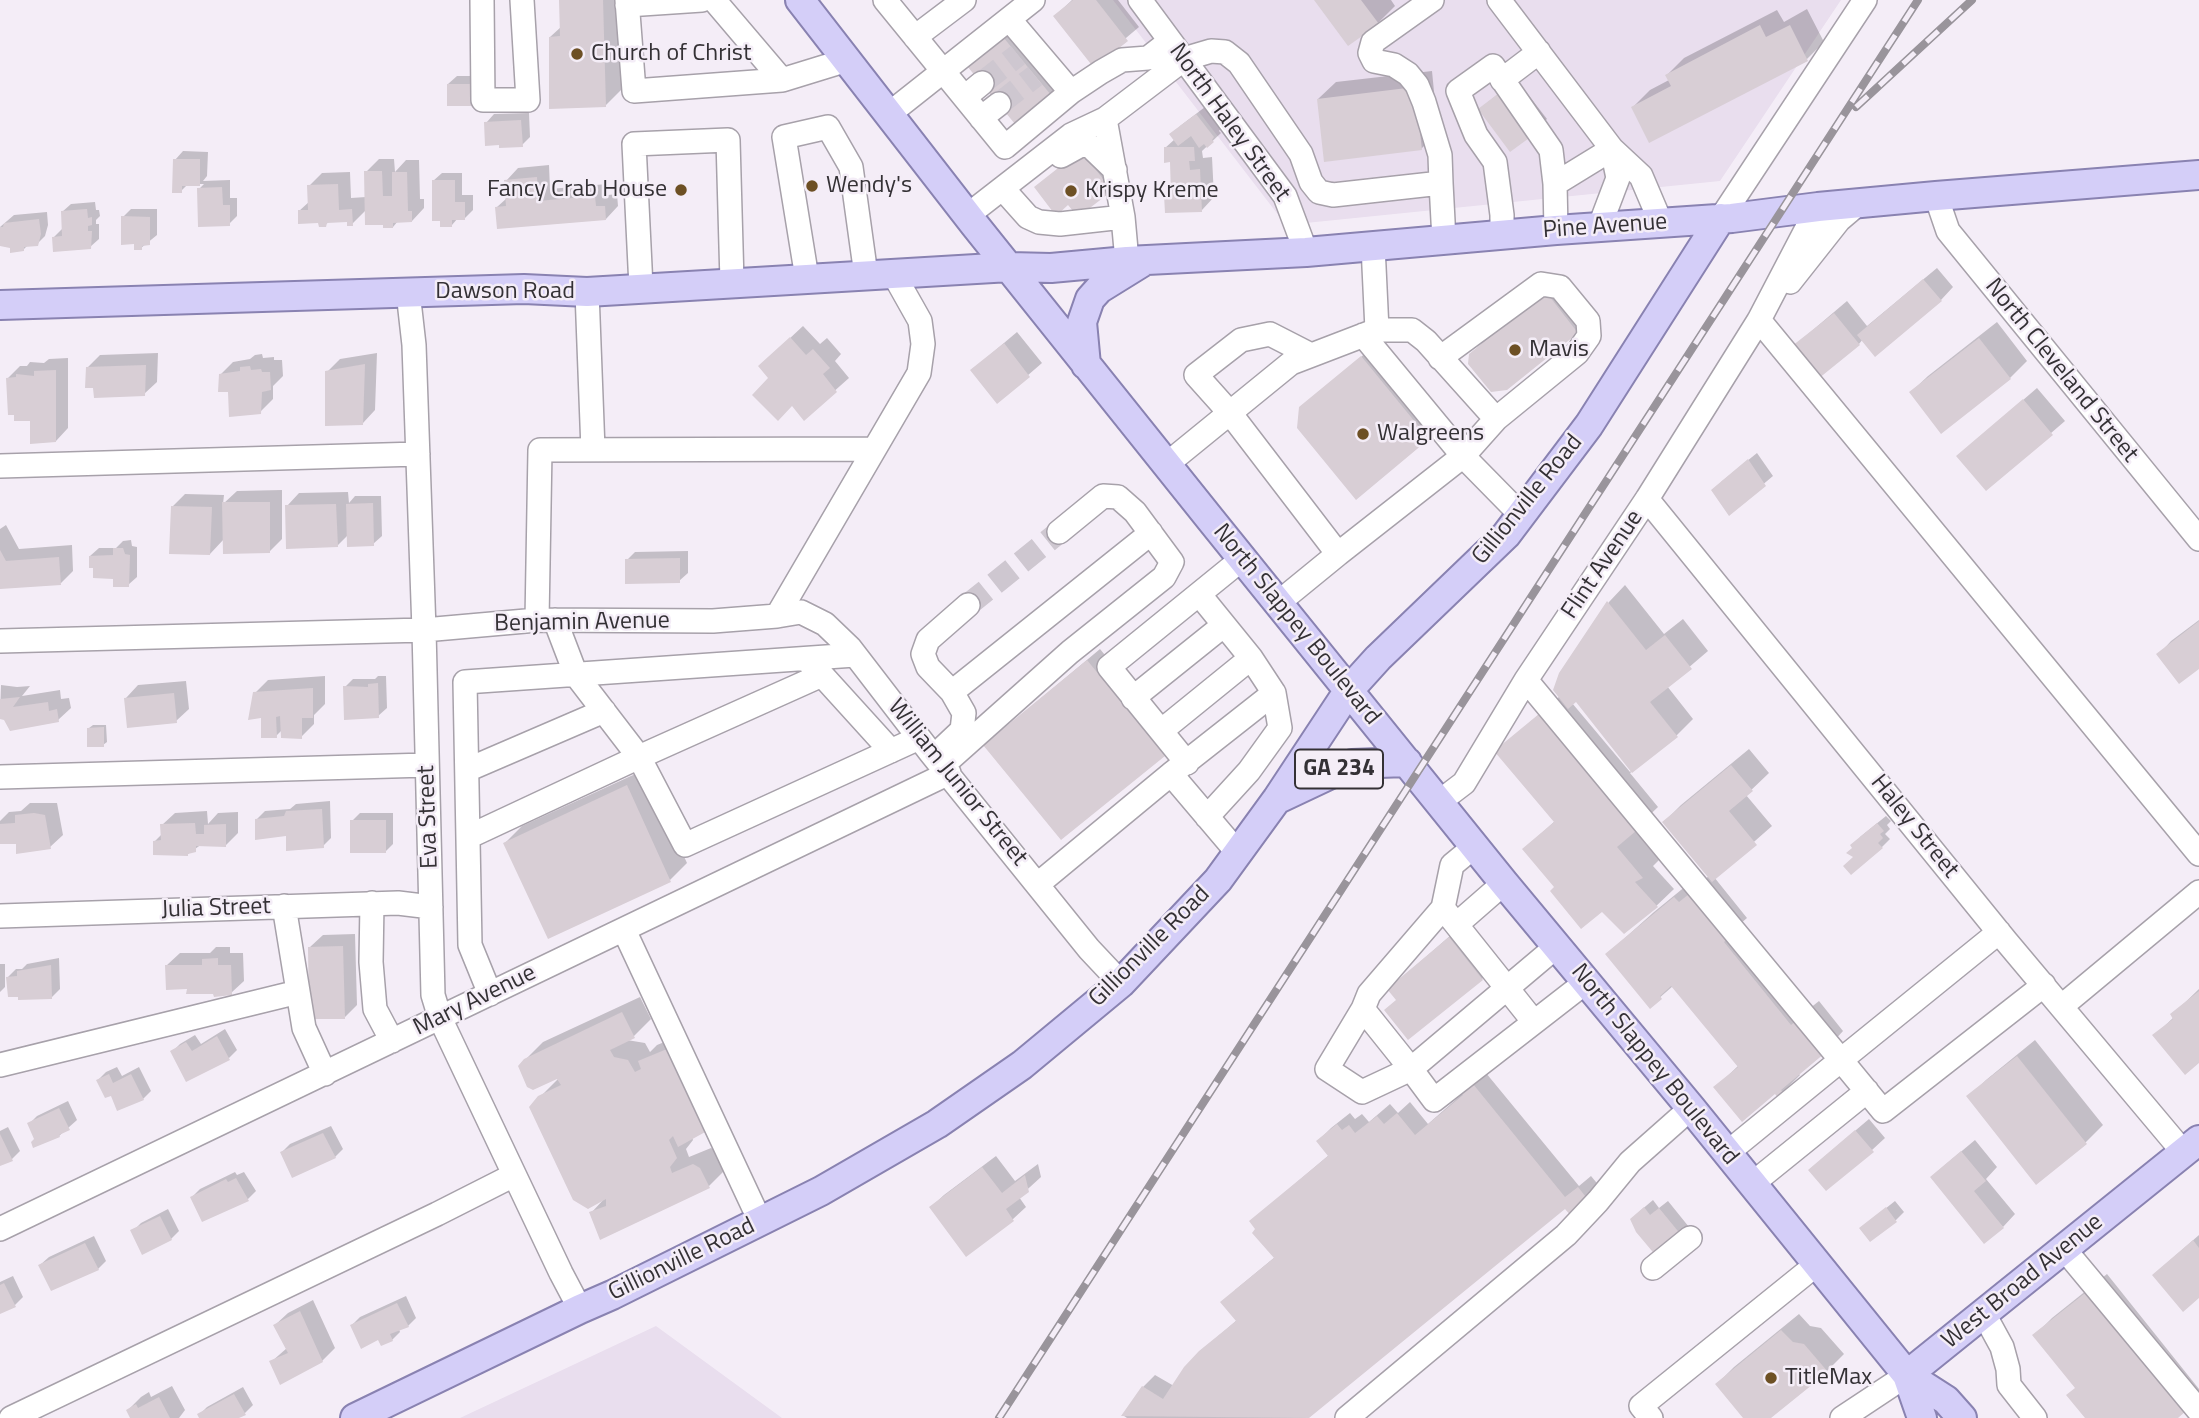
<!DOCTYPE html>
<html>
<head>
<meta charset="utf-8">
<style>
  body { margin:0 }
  canvas { display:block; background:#f4edf7 }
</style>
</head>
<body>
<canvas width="2199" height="1418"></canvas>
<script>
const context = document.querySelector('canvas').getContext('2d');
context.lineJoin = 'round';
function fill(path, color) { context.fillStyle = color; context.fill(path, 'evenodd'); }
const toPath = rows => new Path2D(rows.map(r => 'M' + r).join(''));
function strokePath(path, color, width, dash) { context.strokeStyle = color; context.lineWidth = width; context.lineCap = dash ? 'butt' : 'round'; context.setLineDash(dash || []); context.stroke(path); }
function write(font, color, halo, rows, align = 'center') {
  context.font = font + ' "Titillium Web",sans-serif'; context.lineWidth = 5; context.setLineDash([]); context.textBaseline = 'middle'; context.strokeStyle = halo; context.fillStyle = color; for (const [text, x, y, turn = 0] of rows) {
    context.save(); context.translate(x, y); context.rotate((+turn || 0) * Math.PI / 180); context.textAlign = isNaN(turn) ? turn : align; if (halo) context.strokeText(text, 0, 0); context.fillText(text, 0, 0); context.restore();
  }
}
const built = toPath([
  [1113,0,1841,0,1720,181,1286,225],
  [656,1326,782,1418,460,1418]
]);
const shadow = toPath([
  [561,0,620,0,622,89,605,106,550,37,561,27],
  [1072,0,1118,0,1139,27,1094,65,1055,16],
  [1316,0,1391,0,1395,6,1378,23],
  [1807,9,1824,42,1807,59,1633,107,1650,90,1669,80,1667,75,1684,58,1777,10,1784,22],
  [1017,25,1062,82,1050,94,970,66],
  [1432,71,1438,132,1421,149,1318,99,1336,82],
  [457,76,478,76,479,96,470,104,448,84],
  [1516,79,1547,119,1534,131,1480,109],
  [1205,107,1221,128,1219,131,1221,133,1202,151,1203,158,1212,157,1214,197,1202,210,1166,196,1173,190,1172,161,1165,148,1175,139,1180,126],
  [529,113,530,137,522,145,486,123,494,114],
  [1094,139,1124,177,1069,203,1036,188],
  [183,151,208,152,207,176,203,181,230,180,230,198,237,198,237,216,229,224,199,189,204,184,188,184,181,191,175,160],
  [379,159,394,159,395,172,406,160,419,160,420,199,424,199,424,208,412,221,398,221,393,227,367,209,352,224,348,220,330,221,325,225,299,211,310,201,309,186,322,173,350,172,351,198,366,197,366,172],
  [549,165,550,189,607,184,608,195,617,194,618,206,606,219,497,207,507,198,506,181,518,168],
  [442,173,462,173,462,195,473,195,473,210,465,218,458,218,452,225,433,181],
  [95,202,96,210,99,210,100,216,96,220,96,224,99,224,99,239,90,247,54,237,62,229,62,212,71,204],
  [131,209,157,209,157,235,141,248,136,243,123,217],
  [47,212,48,225,45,236,37,244,28,245,24,249,11,246,0,235,0,227,14,215],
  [1937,268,1953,287,1941,300,1863,339,1859,344,1794,346,1847,301,1867,326],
  [1563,276,1594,314,1577,331,1506,388,1471,354,1488,337],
  [1997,322,2027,361,2010,378,1911,392,1928,376],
  [803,326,820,344,827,338,841,354,835,361,849,378,804,418,773,354],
  [1017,332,1042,363,997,402,972,370],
  [1375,345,1440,425,1428,438,1301,408],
  [158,353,157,382,144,394,87,368,100,355],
  [377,353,375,410,363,423,327,372,340,359],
  [262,354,263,358,274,357,274,360,282,360,283,376,273,386,273,399,260,412,221,374,233,362,250,359,255,355],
  [68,358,68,428,56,441,32,419,16,413,7,379,20,366,27,366,30,362,44,363,49,359],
  [2037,388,2065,421,1986,489,1958,456],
  [1757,453,1773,476,1729,513,1721,482],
  [282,490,282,539,270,551,224,539,210,554,172,507,185,494,224,495,223,504,237,491],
  [348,492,349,503,355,496,381,496,382,536,373,544,348,535,337,546,287,506,299,493],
  [6,525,19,549,72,545,73,571,61,583,0,588,0,529],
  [131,540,132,546,137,547,137,577,128,585,95,566,90,556,99,548,116,548,123,541],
  [688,551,688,573,679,581,627,560,635,552],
  [1625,585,1664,634,1683,619,1708,651,1667,686,1693,719,1676,736,1630,773,1658,807,1634,830,1659,860,1653,866,1674,889,1652,910,1654,912,1692,881,1696,886,1709,876,1664,822,1681,805,1749,749,1769,773,1746,795,1772,826,1714,877,1747,918,1740,924,1809,1009,1819,1001,1843,1031,1824,1052,1798,1073,1800,1075,1779,1096,1775,1091,1715,1088,1739,1065,1673,986,1650,1006,1607,954,1654,912,1652,910,1602,909,1556,887,1524,849,1555,821,1497,751,1560,696,1560,674,1609,602],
  [1576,700,1632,770,1630,772,1572,703],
  [2199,620,2199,666,2159,654,2171,641],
  [1100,649,1176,742,1164,754,985,745],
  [325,676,325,704,314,715,314,724,301,737,282,730,276,736,263,716,255,693,268,680],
  [378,676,386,676,387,708,378,716,345,687,353,679,375,679],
  [186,681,189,709,176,721,126,698,138,685],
  [1,685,17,687,30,686,22,696,60,690,61,699,69,698,71,708,58,720,0,717],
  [93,725,106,725,107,742,103,745,89,728],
  [644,770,687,863,670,880,505,843,522,826],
  [330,801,331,838,323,846,288,834,257,819,265,811,290,809,296,804],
  [30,803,57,803,63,835,50,847,0,842,0,821,9,812,21,811],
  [207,811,208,824,218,813,238,812,238,833,226,845,202,844,188,854,155,841,162,834,162,825,175,813],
  [360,813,393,813,393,844,385,852,352,821],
  [1886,816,1891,821,1887,825,1890,829,1885,834,1890,839,1882,847,1855,856,1860,837],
  [1467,921,1499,962,1482,979,1397,999,1389,989],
  [355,934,357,1005,345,1017,310,947,323,935],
  [216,947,230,947,230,953,243,953,244,981,231,993,189,988,167,965,180,953,210,953],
  [59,958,60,989,52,997,8,977,16,969,22,969,27,964],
  [0,964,5,964,5,987,0,992],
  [2199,989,2199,1061,2155,1035,2174,1017,2172,1015],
  [640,997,651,1019,634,1036,627,1040,645,1043,650,1052,657,1045,684,1034,723,1113,705,1130,692,1137,693,1140,686,1149,689,1157,711,1148,717,1151,726,1169,709,1186,601,1237,591,1213,604,1199,540,1097,561,1076,525,1060,543,1042],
  [225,1029,237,1050,229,1058,172,1052,180,1044,195,1035,201,1044],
  [2035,1040,2103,1125,2086,1142,2037,1182,1969,1097,1986,1080],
  [117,1067,122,1076,139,1067,151,1091,143,1099,112,1093,98,1080,106,1072],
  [1486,1073,1579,1186,1591,1176,1601,1188,1588,1200,1566,1206,1306,1418,1127,1418,1124,1416,1143,1387,1155,1375,1174,1386,1200,1352,1237,1320,1235,1290,1275,1257,1251,1221,1329,1155,1318,1141,1331,1128,1350,1113,1355,1119,1362,1114,1369,1122,1390,1104,1398,1113,1410,1102,1428,1124],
  [68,1101,77,1120,59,1136,36,1139,29,1124,37,1116],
  [1869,1119,1885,1138,1872,1150,1823,1158],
  [331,1126,343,1149,335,1157,282,1152,290,1144],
  [8,1127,20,1151,12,1159,0,1164,0,1131],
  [1975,1140,1997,1167,1986,1179,2015,1214,2003,1227,1945,1165],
  [996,1156,1015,1181,1038,1164,1041,1177,1019,1197,1026,1207,1013,1219,967,1254,931,1207,944,1195],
  [235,1172,237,1175,244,1172,256,1191,248,1199,192,1197,200,1189],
  [1653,1200,1659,1208,1668,1201,1689,1227,1681,1235,1640,1211],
  [1895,1201,1904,1212,1896,1220,1861,1228],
  [168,1209,179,1231,171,1239,133,1231,141,1223],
  [2199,1235,2199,1296,2167,1263],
  [94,1236,106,1261,98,1269,40,1265,49,1257],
  [2107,1274,2199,1389,2199,1396,2175,1418,2087,1418,2076,1388,2035,1335,2052,1318],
  [13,1276,23,1297,15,1305,0,1312,0,1282],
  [406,1296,416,1318,408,1326,399,1329,400,1332,392,1340,379,1337,352,1325,360,1317],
  [313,1300,335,1348,322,1361,271,1362,287,1348,275,1325,288,1313],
  [1799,1314,1810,1326,1821,1328,1844,1354,1827,1371,1769,1418,1745,1418,1717,1384,1734,1367],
  [172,1386,185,1410,179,1418,131,1418,128,1410,141,1397,149,1392,151,1397],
  [243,1387,253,1405,245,1413,237,1418,201,1418,199,1415,207,1407]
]);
const building = toPath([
  [559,0,603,0,606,107,549,109,549,37,560,36],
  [1073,0,1096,0,1128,41,1094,68,1053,16],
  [1314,0,1361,0,1379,24,1348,46],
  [1760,25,1766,37,1790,25,1808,61,1649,143,1631,107,1671,86,1665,75],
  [1003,37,1051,95,1015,124,967,66],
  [447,84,471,84,471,106,447,106],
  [1415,87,1422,150,1324,162,1317,99],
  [1503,90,1536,133,1510,152,1478,109],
  [1196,114,1214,137,1212,140,1214,142,1207,148,1204,144,1199,148,1191,136,1178,146,1169,134],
  [521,120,523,147,499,148,499,145,485,146,484,122],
  [1164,147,1194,147,1195,161,1189,161,1190,170,1200,169,1202,212,1165,213,1164,195,1171,195,1170,162,1164,163],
  [1081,150,1112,191,1078,217,1068,205,1056,216,1034,187],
  [173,159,200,159,200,186,182,186,182,193,172,193],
  [364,171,382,171,383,196,392,196,392,172,407,172,408,211,412,211,412,222,393,223,393,228,383,228,383,225,365,225],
  [537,177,538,201,595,196,596,206,605,206,606,220,497,229,495,207,506,206,504,180],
  [432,180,455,180,455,202,465,202,465,220,452,220,452,227,440,227,440,221,432,221],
  [338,184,339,210,352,209,353,226,347,226,347,222,327,223,326,227,319,227,318,223,298,224,298,210,308,210,307,185],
  [222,187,223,205,230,205,230,226,198,227,197,188],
  [87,209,88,218,92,217,92,225,88,226,88,231,92,231,91,249,53,252,52,237,62,236,61,211],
  [121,216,150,217,150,245,142,246,142,250,134,250,134,244,121,245],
  [39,219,41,234,38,246,24,247,24,251,10,253,10,248,0,246,0,227,3,227,4,223],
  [1923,279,1942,301,1875,357,1857,335],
  [1546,292,1578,333,1507,390,1491,392,1468,364,1469,354],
  [1834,313,1860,345,1818,379,1792,346],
  [790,337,806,355,813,349,830,368,823,374,837,392,804,421,792,406,778,421,752,395,768,378,758,366],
  [1979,338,2011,379,1941,434,1909,392],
  [1004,343,1030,377,997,404,970,370],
  [1361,356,1429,439,1356,500,1297,428,1299,407],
  [365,364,363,425,325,426,325,371],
  [146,365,145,396,94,398,93,388,85,388,86,367],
  [250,366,251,370,261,369,262,372,270,372,271,390,262,392,261,414,229,417,228,392,218,392,219,374,240,371,240,367],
  [56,370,56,442,30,444,30,421,14,421,14,415,8,415,6,378,16,377,16,374,34,376,34,371],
  [2023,399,2053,435,1986,491,1956,456],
  [1748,459,1766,486,1729,516,1711,490],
  [222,502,270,502,270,553,223,554],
  [373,503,374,546,347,547,346,504],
  [336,504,338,547,286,549,285,505],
  [171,506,212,507,210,555,169,554],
  [113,548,123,548,125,554,130,555,129,587,113,587,113,579,93,578,93,568,89,568,89,556,113,555],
  [0,550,6,561,59,557,61,585,0,589],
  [680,558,680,583,625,584,625,559],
  [1607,601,1646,650,1665,635,1692,669,1650,702,1678,737,1632,773,1576,702,1568,709,1553,690,1559,673],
  [2199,621,2199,669,2179,684,2156,654],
  [1087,660,1165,756,1061,840,983,745],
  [378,683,379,718,344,720,343,686,368,687,368,684],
  [313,688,313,718,302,718,302,739,281,738,280,716,276,717,277,738,261,738,261,718,248,720,253,692],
  [174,693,177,723,127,728,124,698],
  [20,697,13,707,48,702,49,711,57,709,59,722,10,731,4,720,0,719,0,699],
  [1545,709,1643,825,1617,847,1643,878,1635,882,1658,907,1624,934,1602,912,1581,929,1550,891,1554,887,1522,849,1554,822,1494,751],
  [104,727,104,747,87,747,87,728],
  [1731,765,1753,791,1729,811,1757,845,1712,882,1662,822],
  [627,785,671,882,548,939,503,843],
  [322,809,324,848,286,851,286,836,255,840,255,819,284,816,286,811],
  [34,813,45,815,51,849,16,854,16,844,0,844,0,824,15,823,15,815],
  [350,820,386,820,386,853,350,853],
  [195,823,196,834,204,834,204,825,226,824,226,847,196,846,196,852,188,854,188,856,153,855,153,841,161,840,160,824],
  [1877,823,1884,831,1880,834,1883,838,1878,843,1883,848,1851,875,1843,866,1853,857,1846,853,1852,848,1850,845],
  [1694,890,1731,936,1724,942,1791,1025,1801,1017,1825,1053,1781,1090,1784,1094,1778,1098,1775,1094,1742,1122,1713,1087,1738,1067,1671,986,1660,996,1662,999,1650,1009,1605,954,1674,897,1679,902],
  [1449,937,1483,980,1408,1040,1384,1010,1396,1000,1387,989],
  [343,946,345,1019,309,1019,308,947],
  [218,958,218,965,231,965,232,995,214,997,213,994,186,994,187,989,166,990,165,965,202,965,202,959],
  [51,965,52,999,18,1000,18,997,8,997,6,977,17,976,17,971],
  [2199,991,2199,1063,2185,1075,2152,1035,2173,1019,2170,1014],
  [622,1012,635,1038,610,1050,614,1057,628,1060,635,1072,641,1069,638,1061,667,1049,707,1131,678,1147,673,1136,669,1140,677,1158,670,1167,672,1173,693,1164,700,1168,710,1188,600,1240,589,1212,606,1206,606,1199,588,1209,573,1200,529,1107,538,1096,561,1085,557,1079,533,1090,527,1087,518,1066,524,1059],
  [217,1036,230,1060,186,1082,170,1051,186,1042,192,1051],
  [2017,1056,2087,1144,2036,1185,1966,1096],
  [109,1074,113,1083,131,1074,144,1100,117,1111,111,1096,105,1098,96,1080],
  [1473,1084,1565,1197,1578,1187,1589,1201,1571,1216,1565,1209,1309,1418,1121,1416,1142,1386,1163,1399,1184,1367,1199,1351,1236,1321,1220,1302,1274,1258,1252,1233,1255,1229,1249,1221,1328,1156,1316,1141,1337,1124,1342,1130,1349,1125,1355,1133,1377,1116,1384,1124,1397,1113,1415,1135,1463,1095,1461,1093],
  [59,1108,70,1130,59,1135,60,1137,33,1148,31,1142,34,1139,27,1123],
  [1855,1130,1874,1152,1826,1191,1808,1170],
  [323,1133,336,1158,292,1178,280,1152],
  [0,1134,13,1161,0,1166],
  [1961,1151,1986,1181,1974,1191,2004,1228,1984,1244,1930,1177],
  [982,1167,1002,1193,1025,1175,1029,1192,1006,1209,1014,1221,966,1257,929,1207],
  [236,1178,249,1201,202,1222,190,1197,226,1179,228,1182],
  [1644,1207,1650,1215,1659,1208,1682,1236,1657,1257,1636,1232,1630,1219],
  [1886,1207,1897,1222,1870,1242,1859,1228],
  [160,1216,172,1240,142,1255,130,1230],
  [2193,1240,2199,1248,2199,1298,2183,1312,2152,1275],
  [85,1243,99,1270,51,1291,38,1265],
  [4,1283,16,1307,0,1314,0,1285],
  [2089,1290,2186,1411,2178,1418,2085,1418,2066,1395,2075,1388,2032,1335],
  [397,1303,409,1327,390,1334,393,1341,381,1346,378,1340,361,1349,350,1325],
  [300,1311,323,1362,280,1385,269,1361,288,1353,273,1325],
  [1781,1330,1793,1342,1804,1344,1828,1372,1771,1418,1743,1418,1715,1384],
  [234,1394,246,1415,239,1418,199,1418,197,1414],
  [159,1397,170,1418,130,1418,126,1410,136,1404,138,1408]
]);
const minorTunnel = toPath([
  [982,83,1018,55],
  [999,104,1035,76],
  [968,605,1059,532]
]);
const minor = toPath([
  [482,0,483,100,528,100,522,0],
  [627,0,634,91,782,80,847,60],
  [714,0,782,80],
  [885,0,1005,147,1071,92,1101,72,1122,60,1148,58,1170,41],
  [1140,0,1285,196,1306,252],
  [1499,0,1612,149,1641,176,1661,223],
  [627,5,702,0],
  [1009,19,1071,92],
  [915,37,964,0],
  [1502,80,1539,52],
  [965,97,982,83],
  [889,114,1033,0],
  [981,118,999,104],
  [1105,119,1123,217,1127,261],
  [1061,156,1081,145,1090,146,1115,170],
  [1441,183,1444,240],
  [1555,184,1612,149],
  [1003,189,1028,217,1039,222,1060,224,1123,217],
  [1936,196,1948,231,2199,539],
  [968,215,1071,135,1105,119,1184,59,1211,51,1225,52,1239,63,1301,154,1311,182,1319,192,1333,195,1441,183,1440,155,1424,102,1417,85,1408,74,1394,65,1374,61,1370,53,1373,42,1432,0],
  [1721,218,1865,0],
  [1599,228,1618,178,1612,149],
  [1502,236,1502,215,1495,162,1476,135,1458,91,1493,66,1551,150,1555,184,1556,230],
  [807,278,784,137,828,127,851,167,866,275],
  [1790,282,1839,220,1859,203],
  [641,287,634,144,728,140,732,282],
  [408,292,414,345,424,630,433,995,440,1018,561,1273,580,1309],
  [587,292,593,450],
  [1759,320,2199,854],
  [1377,330,1412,330,1426,341,1496,419,1463,456,1521,515],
  [1311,355,1270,334,1241,340,1196,375,1230,413,1338,554,1463,456,1363,335],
  [1440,358,1541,284,1560,287,1588,321,1589,336,1577,353,1496,419],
  [1167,464,1291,363,1377,330,1373,246],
  [0,466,418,454],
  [1647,499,2006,941,2184,1153],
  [1199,594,1251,658,1274,693,1171,774,1238,853],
  [1278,603,1338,554],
  [777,616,801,612,825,624,850,648,930,752,1089,949,1121,983],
  [537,620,540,450,874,449],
  [555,620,576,675,639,757,685,845,919,738],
  [0,641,424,630,537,620,713,621,777,616,919,373,923,344,920,321,893,273],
  [822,675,891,751],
  [1526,680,1841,1060,1999,932],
  [952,692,1151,533],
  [1133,698,1224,625],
  [1161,731,1251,658],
  [944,747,962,730,964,713,952,692,928,667,923,654,928,640,968,605],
  [1187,763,1109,667,1242,559],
  [942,766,1070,652,1164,577,1172,562,1135,512,1118,497,1103,496,1059,532],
  [467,770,604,711],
  [0,777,427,765],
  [1439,802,1464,783,1526,680,1647,499,1759,320,1818,207],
  [1207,817,1249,771,1280,728,1274,693],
  [468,837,639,757,822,675,806,659],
  [1038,884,1171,774],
  [372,903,371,962,375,1009,392,1041],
  [284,906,304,1028,325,1074],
  [1443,908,1452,865,1475,846],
  [0,916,398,903,431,907],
  [1457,924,1504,883],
  [624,930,760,1221],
  [1557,946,1411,1069,1362,1092,1327,1069,1363,1009,1411,1069,1434,1100,1586,982],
  [490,994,470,945,465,682,855,655],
  [2062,1006,2199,892],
  [1363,1009,1369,994,1443,908,1534,1022],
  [0,1065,298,992],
  [1727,1153,1841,1060,1883,1111,2044,985],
  [1752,1184,1867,1091],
  [0,1229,949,773],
  [2065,1250,2199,1411],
  [1653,1268,1690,1238],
  [1984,1314,2002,1347,2008,1369,2009,1385,2035,1418],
  [11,1418,437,1214,514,1175],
  [1347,1418,1566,1235,1598,1201,1630,1162,1691,1108],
  [1651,1418,1641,1406,1817,1264],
  [1842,1418,1907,1375]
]);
const major = toPath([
  [800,0,974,224,1211,520,1504,883,1691,1108,1907,1375,1922,1418],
  [0,305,524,289,587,292,1010,267,1051,268,1127,261,1306,252,1556,230,1732,218,1818,207,1936,196,2199,175],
  [1086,365,1082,322,1090,299,1099,289,1141,263],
  [1280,798,1352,764,1407,762],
  [1907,1375,2199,1140],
  [1907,1375,1946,1400,1962,1418],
  [355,1418,580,1309,612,1295,821,1191,937,1124,1022,1065,1121,983,1218,880,1277,799,1349,690,1378,658,1506,535,1589,425,1721,218]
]);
const rail = toPath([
  [1856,107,1972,0],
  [999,1418,1918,0]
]);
const markers = [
  [577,54,7,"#6d5024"],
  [812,186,7,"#6d5024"],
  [681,190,7,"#6d5024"],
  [1071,191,7,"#6d5024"],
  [1515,350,7,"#6d5024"],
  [1363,434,7,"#6d5024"],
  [1771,1378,7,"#6d5024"]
];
const shields = [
  [1339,769,88]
];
const shieldNames = [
  ["GA 234",1339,769]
];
const poiNames = [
  ["Church of Christ",591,54],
  ["Wendy's",826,186],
  ["Fancy Crab House",667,190,"right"],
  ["Krispy Kreme",1085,191],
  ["Mavis",1529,350],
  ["Walgreens",1377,434],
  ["TitleMax",1785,1378]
];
const streetNames = [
  ["North Haley Street",1229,123,54],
  ["Pine Avenue",1605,227,-4],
  ["Dawson Road",505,292],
  ["North Cleveland Street",2061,371,51],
  ["Gillionville Road",1528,500,-51],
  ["Flint Avenue",1603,565,-56],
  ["Benjamin Avenue",582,623,-1],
  ["North Slappey Boulevard",1296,625,51],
  ["William Junior Street",957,783,51],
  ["Eva Street",429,817,-92],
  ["Haley Street",1914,827,51],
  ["Julia Street",216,909,-2],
  ["Gillionville Road",1150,947,-45],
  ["Mary Avenue",475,1001,-26],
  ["North Slappey Boulevard",1654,1065,51],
  ["Gillionville Road",682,1260,-26],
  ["West Broad Avenue",2023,1282,-39]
];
fill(built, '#e9deee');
fill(shadow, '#0003');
fill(building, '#d8ced5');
strokePath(minorTunnel, '#cec7d0', 23, [23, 11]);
strokePath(minor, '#a7a1aa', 26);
strokePath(major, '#8982b1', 32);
strokePath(minor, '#fff', 23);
strokePath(major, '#d4cef8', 28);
strokePath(rail, '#99949b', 8);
strokePath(rail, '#f4edf7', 5, [16]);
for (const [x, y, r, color] of markers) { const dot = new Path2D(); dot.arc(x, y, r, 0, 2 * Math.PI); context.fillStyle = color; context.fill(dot); strokePath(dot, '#f4edf7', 2.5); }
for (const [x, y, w] of shields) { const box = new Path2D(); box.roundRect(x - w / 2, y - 19.5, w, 39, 5); context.fillStyle = '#f4edf7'; context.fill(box); strokePath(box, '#343135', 2); }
write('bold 23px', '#343135', null, shieldNames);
write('24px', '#343135', '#f4edf7', poiNames, 'left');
write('24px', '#343135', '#f4edf7', streetNames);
</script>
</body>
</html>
